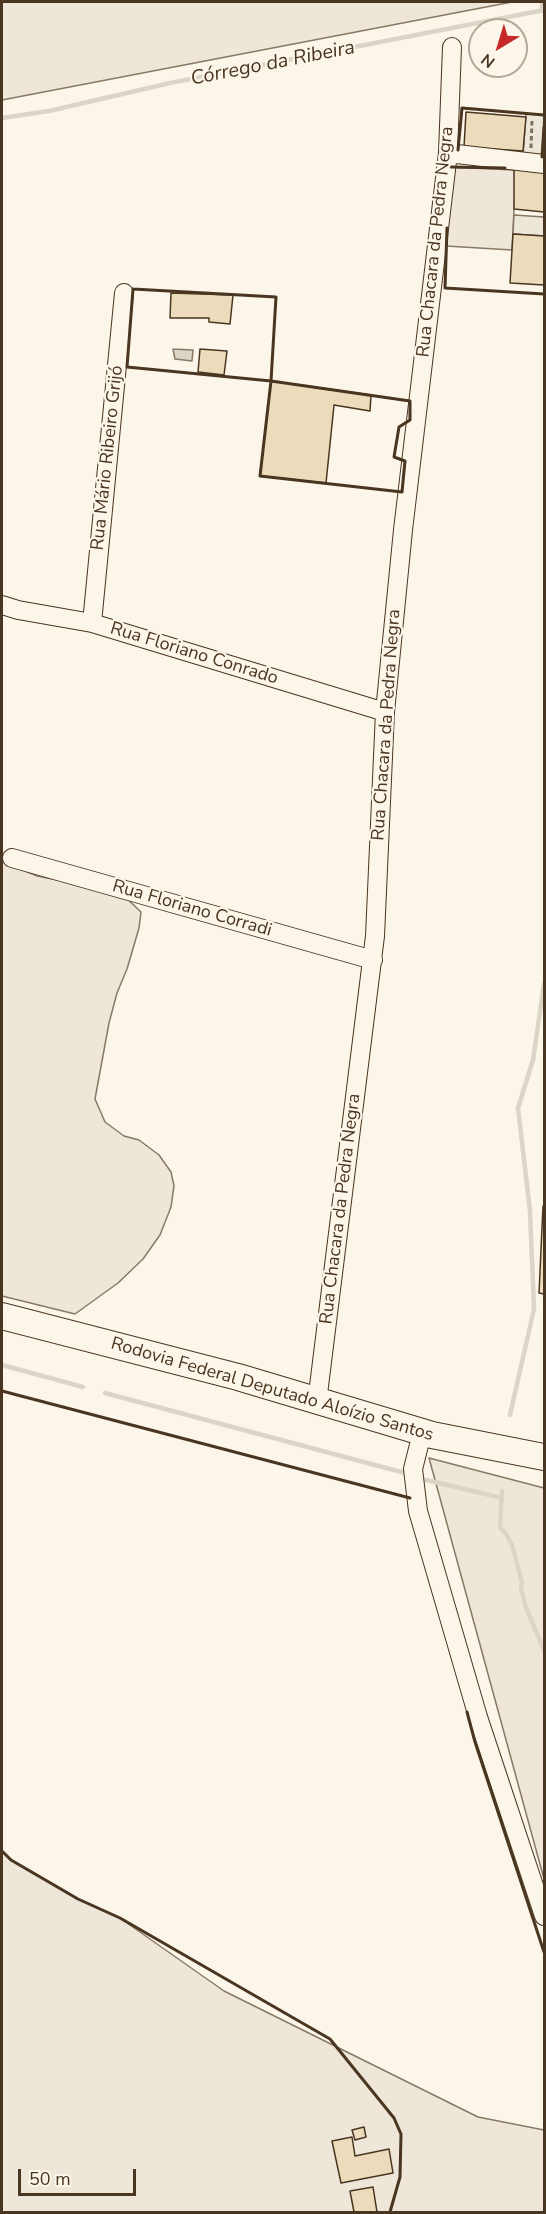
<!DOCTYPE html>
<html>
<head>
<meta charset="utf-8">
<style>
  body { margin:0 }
  #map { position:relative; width:546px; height:2214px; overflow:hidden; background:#fbf6e9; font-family:"Nunito Sans",sans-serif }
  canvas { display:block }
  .frame { position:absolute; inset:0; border:3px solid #4a3520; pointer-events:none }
  .north { position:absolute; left:468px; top:18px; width:60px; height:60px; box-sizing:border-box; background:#fbf6e9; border:2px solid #b4a999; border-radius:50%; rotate:218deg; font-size:16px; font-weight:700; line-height:24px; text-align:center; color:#4a3520 }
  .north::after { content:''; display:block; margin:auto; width:21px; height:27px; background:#c62828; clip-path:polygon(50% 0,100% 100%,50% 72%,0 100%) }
  .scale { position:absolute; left:18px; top:2169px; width:118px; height:27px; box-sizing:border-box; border:3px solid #4a3520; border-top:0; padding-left:8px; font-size:18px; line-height:21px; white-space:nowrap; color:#4a3520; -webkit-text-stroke:4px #fbf6e9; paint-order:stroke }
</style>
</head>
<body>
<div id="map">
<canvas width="546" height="2214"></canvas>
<div class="frame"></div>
<div class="north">N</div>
<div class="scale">50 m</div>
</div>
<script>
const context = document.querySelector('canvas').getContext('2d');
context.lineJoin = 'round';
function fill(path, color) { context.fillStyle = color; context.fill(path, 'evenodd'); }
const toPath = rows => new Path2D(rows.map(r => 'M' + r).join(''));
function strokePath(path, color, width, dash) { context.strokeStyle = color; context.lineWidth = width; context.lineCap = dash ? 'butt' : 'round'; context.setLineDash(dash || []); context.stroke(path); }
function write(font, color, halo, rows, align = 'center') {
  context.font = font + ' "Nunito Sans",sans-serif'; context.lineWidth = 4.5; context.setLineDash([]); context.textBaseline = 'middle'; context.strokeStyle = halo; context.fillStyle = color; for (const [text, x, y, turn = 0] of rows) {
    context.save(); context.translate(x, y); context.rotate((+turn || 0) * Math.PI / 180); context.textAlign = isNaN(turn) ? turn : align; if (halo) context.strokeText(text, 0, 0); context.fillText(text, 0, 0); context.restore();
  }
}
const green = toPath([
  [2,2,512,2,2,100,2,2],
  [450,167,516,170,512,250,446,246,450,167],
  [2,861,37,876,120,892,141,912,139,928,127,969,117,993,109,1023,95,1099,105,1122,124,1136,139,1140,159,1155,171,1172,174,1186,171,1207,160,1235,143,1259,118,1283,75,1314,2,1296,2,861],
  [429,1458,544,1488,544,1879,429,1458],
  [2,1851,11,1860,78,1899,120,1918,224,1991,478,2117,544,2130,544,2212,2,2212,2,1851]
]);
const parking = toPath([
  [526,114,544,115,542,157,523,155,526,114],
  [514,215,544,217,544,236,513,234,514,215]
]);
const water = toPath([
  [173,349,193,350,192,361,175,359,173,349]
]);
const stream = toPath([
  [542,11,542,2],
  [2,118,49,111,170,83,544,10],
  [2,1365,83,1387],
  [105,1393,405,1473],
  [510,1415,534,1309,530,1211,518,1108,533,1060,544,984],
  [422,1479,502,1498],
  [502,1491,500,1527,506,1534,512,1545,522,1582,521,1588,526,1608,544,1650]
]);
const building = toPath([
  [466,112,526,117,523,151,464,147,466,112],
  [514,168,544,171,544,212,514,209,514,168],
  [513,234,544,236,544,285,510,283,513,234],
  [171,293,233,295,230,324,209,322,209,318,170,318,171,293],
  [200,349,227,351,224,375,198,372,200,349],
  [271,381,371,395,370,411,334,405,326,483,260,476,271,381],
  [543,1206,544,1206,544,1294,539,1293,543,1206],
  [364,2127,366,2137,355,2140,352,2130,364,2127],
  [352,2137,355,2156,389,2149,393,2173,341,2183,332,2141,352,2137],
  [373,2187,377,2212,354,2212,350,2191,373,2187]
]);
const path = toPath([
  [531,148,532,121]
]);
const minor = toPath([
  [448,153,544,164],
  [2,605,18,610,92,623,385,712],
  [92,623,124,293],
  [12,858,373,960],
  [317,1402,375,936,385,712,403,530,448,153,452,47],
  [422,1433,413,1469,418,1511,478,1717,544,1916]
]);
const highway = toPath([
  [2,1316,238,1377,432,1435,544,1457]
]);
const wall = toPath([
  [458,150,462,108,544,115],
  [542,157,544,127],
  [451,167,505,168],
  [447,228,445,288,544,294],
  [133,289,276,297,271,381,127,367,133,289],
  [271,381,410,401,410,420,399,427,394,457,405,461,402,492,260,476,271,381],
  [2,1391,410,1498],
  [467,1712,475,1742,544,1952],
  [2,1851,11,1860,78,1899,120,1918,330,2039,394,2118,401,2134,400,2177,390,2212]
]);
const streetNames = [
  ["Rua Chacara da Pedra Negra",436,242,-84],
  ["Rua Mário Ribeiro Grijó",108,458,-84],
  ["Rua Floriano Conrado",194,654,17],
  ["Rua Chacara da Pedra Negra",387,725,-86],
  ["Rua Floriano Corradi",192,909,16],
  ["Rua Chacara da Pedra Negra",341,1209,-83],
  ["Rodovia Federal Deputado Aloízio Santos",272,1390,16]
];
const waterNames = [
  ["Córrego da Ribeira",273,64,-11]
];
fill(green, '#ede6d9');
strokePath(green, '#887966', 1.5);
fill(parking, '#ede7d9');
strokePath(parking, '#887966', 1.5);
fill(water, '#dcd4c6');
strokePath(water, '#887966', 1.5);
strokePath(stream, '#dcd4c6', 4.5);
fill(building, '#ecdcbc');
strokePath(building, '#4a3520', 1.5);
strokePath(minor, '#4a3520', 20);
strokePath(highway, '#4a3520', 28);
strokePath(path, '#7f6f5c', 3, [4.5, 3]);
strokePath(minor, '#fbf6e9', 18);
strokePath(highway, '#fbf6e9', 26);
strokePath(wall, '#4a3520', 3);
write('18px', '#4a3520', '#fbf6e9', streetNames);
write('italic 20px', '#4a3520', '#fbf6e9', waterNames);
</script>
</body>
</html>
